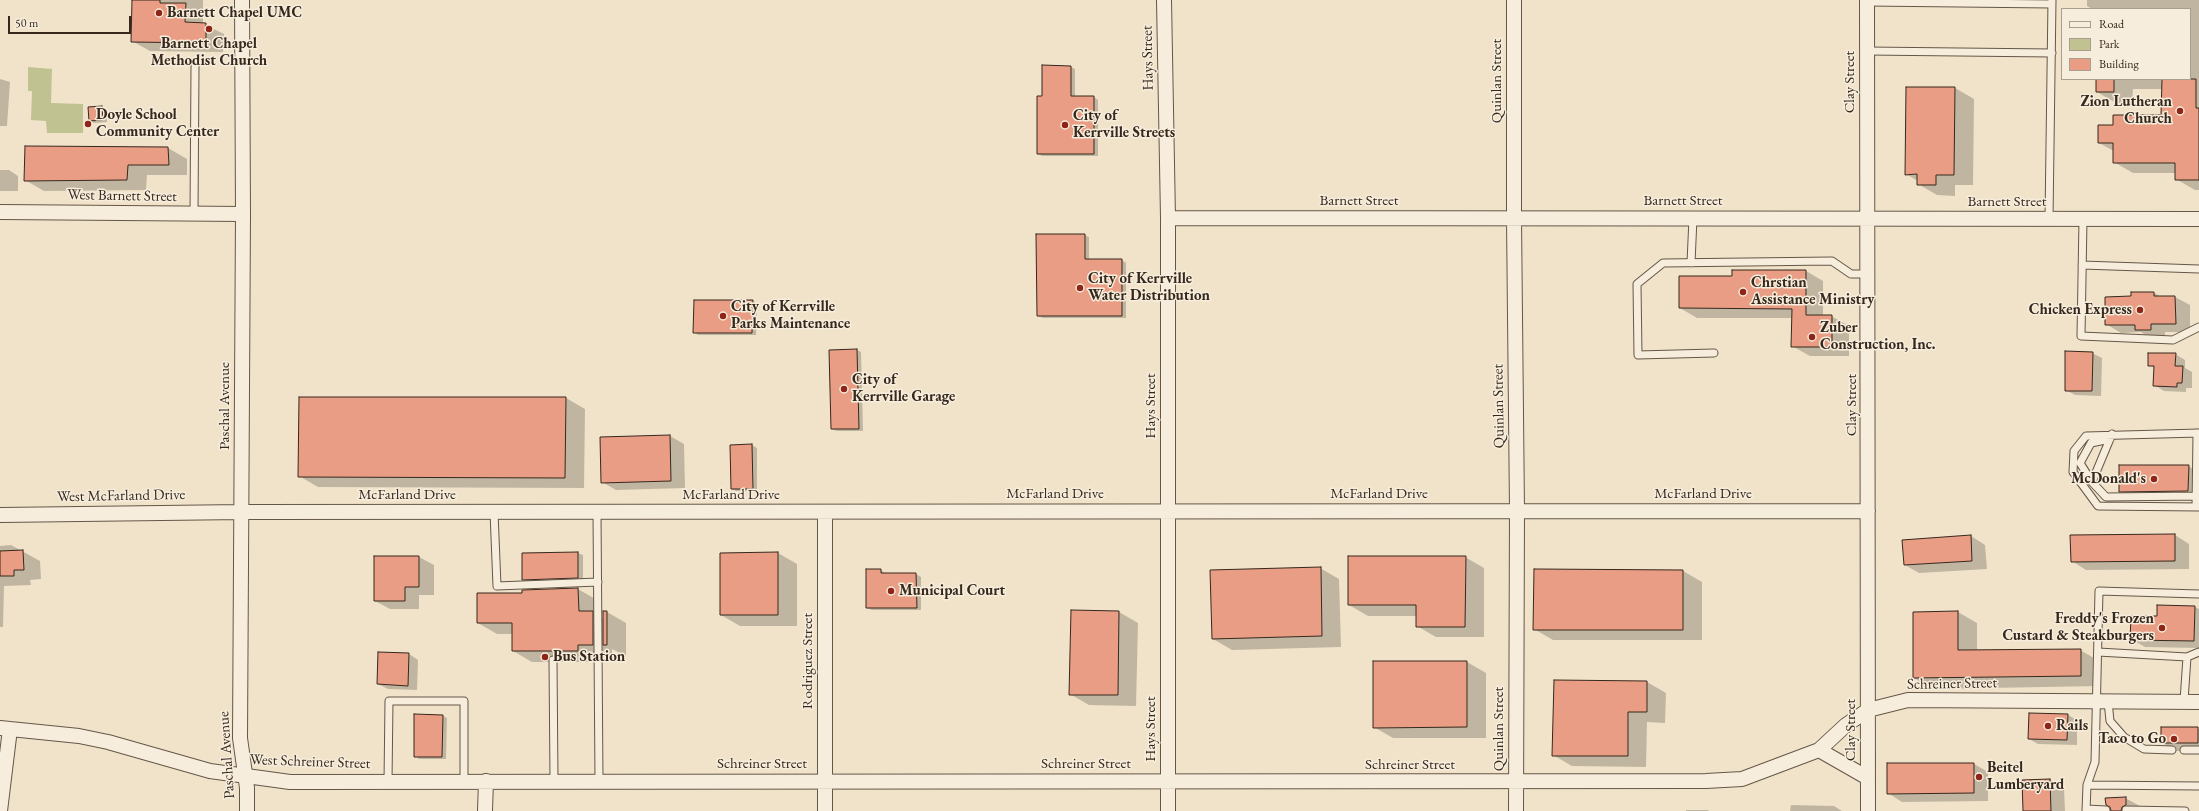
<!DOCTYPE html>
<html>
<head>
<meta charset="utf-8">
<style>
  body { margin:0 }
  #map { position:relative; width:2199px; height:811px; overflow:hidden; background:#f1e3c9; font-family:"EB Garamond",serif }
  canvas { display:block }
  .legend { position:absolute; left:2061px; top:8px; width:130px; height:72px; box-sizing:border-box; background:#f6eddc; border:1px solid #a99e90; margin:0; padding:5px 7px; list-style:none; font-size:12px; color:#36281d }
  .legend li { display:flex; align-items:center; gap:8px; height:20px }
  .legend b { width:20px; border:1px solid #a99e90 }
  .scale { position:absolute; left:8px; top:16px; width:123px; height:18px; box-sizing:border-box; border:2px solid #36281d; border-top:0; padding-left:5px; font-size:12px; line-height:14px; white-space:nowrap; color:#36281d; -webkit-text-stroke:3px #f6eddc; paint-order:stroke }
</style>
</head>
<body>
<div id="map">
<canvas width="2199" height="811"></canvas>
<ul class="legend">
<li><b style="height:5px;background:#f6eddc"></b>Road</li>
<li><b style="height:11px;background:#c0c292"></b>Park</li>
<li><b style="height:11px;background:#e89d84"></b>Building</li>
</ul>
<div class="scale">50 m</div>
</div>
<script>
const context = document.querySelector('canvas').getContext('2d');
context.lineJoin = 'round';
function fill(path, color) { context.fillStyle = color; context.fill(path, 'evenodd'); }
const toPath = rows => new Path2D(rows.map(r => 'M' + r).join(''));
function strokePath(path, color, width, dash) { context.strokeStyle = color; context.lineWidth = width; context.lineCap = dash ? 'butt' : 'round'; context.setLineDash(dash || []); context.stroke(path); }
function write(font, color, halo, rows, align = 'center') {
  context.font = font + ' "EB Garamond",serif'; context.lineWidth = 3; context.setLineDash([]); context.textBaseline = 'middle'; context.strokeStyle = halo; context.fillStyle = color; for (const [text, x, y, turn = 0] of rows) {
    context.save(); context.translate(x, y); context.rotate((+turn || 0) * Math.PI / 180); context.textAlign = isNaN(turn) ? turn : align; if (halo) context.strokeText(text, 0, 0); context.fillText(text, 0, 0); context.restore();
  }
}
const green = toPath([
  [28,67,52,69,51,103,83,104,83,133,47,133,46,121,31,120,32,91,28,91]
]);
const shadow = toPath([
  [133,0,203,0,203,24,224,34,223,52,150,51,132,41],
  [2087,0,2199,0,2199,190,2195,190,2176,179,2176,173,2133,173,2114,162,2114,151,2099,143,2114,126,2162,116,2163,89,2133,89,2132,103,2116,103,2097,92,2097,79,2190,79,2190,9,2092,9,2087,6],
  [1071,67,1075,69,1075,97,1094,97,1098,100,1098,156,1042,156,1038,154,1043,96],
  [0,79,10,82,7,126,0,126],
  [1955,88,1974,99,1973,185,1955,185,1955,196,1937,195,1918,184,1918,181,1906,174],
  [102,107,106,109,107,122,94,123,90,120],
  [168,148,187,159,187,175,147,175,146,190,44,191,25,180],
  [0,170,9,170,18,176,18,191,0,191],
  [1084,235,1089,237,1089,260,1122,260,1126,263,1126,318,1043,318,1038,316],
  [1806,271,1823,281,1823,316,1831,316,1849,326,1849,356,1810,356,1792,346,1793,318,1697,318,1680,308,1733,277],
  [2153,292,2161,297,2175,297,2190,305,2190,332,2165,332,2165,338,2150,338,2141,332,2121,333,2106,324,2132,297],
  [752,301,757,304,756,335,698,335,694,332],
  [857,350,861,352,863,431,837,431,832,429],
  [2092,353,2102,358,2101,396,2075,395,2066,390],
  [2175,354,2185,360,2185,368,2192,372,2192,388,2186,388,2186,392,2164,391,2154,385,2155,368,2149,365],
  [566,398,585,409,584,488,318,487,299,476],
  [670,436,684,444,685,488,616,490,602,482],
  [752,445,757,448,757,491,736,491,732,489,731,446],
  [2188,466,2199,472,2199,499,2135,500,2120,491],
  [2175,535,2189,544,2189,569,2086,570,2072,561],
  [1971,536,1985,545,1987,569,1919,573,1905,565],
  [11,545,40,561,41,579,30,580,31,585,4,586,3,627,0,627,0,546],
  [578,553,583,555,583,580,527,582,523,579,523,554],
  [778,553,797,564,797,626,740,626,721,615],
  [375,557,419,557,434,565,434,595,419,595,419,609,390,609,375,601],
  [1465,557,1484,568,1484,637,1436,637,1417,626,1417,616,1368,616,1349,605],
  [1320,568,1339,579,1341,647,1232,650,1213,639],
  [867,570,881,570,886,574,916,574,921,577,921,610,872,610,867,608],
  [1535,570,1683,571,1702,582,1702,640,1553,640,1534,629],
  [578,589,597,600,597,615,604,619,607,612,626,623,626,656,612,649,612,656,597,656,597,662,532,662,513,651,513,634,497,634,478,623,523,594,523,591],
  [2195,607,2199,609,2199,648,2145,647,2131,639],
  [1072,611,1119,612,1138,623,1136,706,1089,705,1070,694],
  [1958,612,1977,623,1977,651,2080,650,2099,661,2100,686,1933,689,1914,678],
  [409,654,418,660,417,690,388,689,378,684],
  [1467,662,1486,673,1486,738,1393,738,1374,727],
  [1647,682,1666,693,1665,723,1647,722,1646,767,1572,766,1553,755],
  [2068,715,2077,720,2077,745,2038,744,2029,739],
  [443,716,447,718,446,759,419,759,415,756],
  [2162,728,2199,729,2199,751,2177,751,2162,743],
  [1974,764,1988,772,1988,801,1902,802,1888,793],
  [2050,780,2064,788,2065,811,2024,811],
  [2125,798,2140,806,2140,811,2111,811],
  [1791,805,1834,806,1842,811,1790,811],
  [1686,810,1708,810,1709,811,1686,811]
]);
const building = toPath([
  [132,0,160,0,160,3,186,3,185,22,206,23,206,43,131,42,132,0],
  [1042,65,1071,66,1071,96,1094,96,1094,154,1037,154,1037,96,1042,96,1042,65],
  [2096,79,2114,79,2114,92,2096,92,2096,79],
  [2162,79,2196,79,2196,108,2199,108,2199,180,2175,180,2175,163,2113,163,2113,143,2098,143,2098,125,2113,125,2113,115,2161,115,2162,79],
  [1906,87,1955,87,1954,175,1936,175,1936,185,1917,185,1917,174,1905,175,1906,87],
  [102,106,103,120,89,121,88,107,102,106],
  [25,146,168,147,169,165,128,165,127,180,24,181,25,146],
  [1036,234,1085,234,1085,259,1122,259,1122,316,1037,316,1036,234],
  [1732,270,1806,270,1806,315,1832,315,1832,347,1791,347,1792,309,1679,308,1679,276,1732,276,1732,270],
  [2131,292,2154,292,2154,296,2175,296,2176,324,2151,324,2151,330,2135,330,2135,325,2105,325,2105,297,2131,296,2131,292],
  [694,300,753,300,752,333,693,333,694,300],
  [857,349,859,429,831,429,829,350,857,349],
  [2065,351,2093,352,2092,391,2065,391,2065,351],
  [2148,353,2176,353,2175,366,2183,366,2182,383,2177,383,2177,387,2153,386,2154,366,2148,366,2148,353],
  [299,397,566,397,565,478,298,477,299,397],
  [670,435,671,481,601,483,600,437,670,435],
  [752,444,753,489,731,489,730,445,752,444],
  [2119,465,2189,465,2188,491,2119,492,2119,465],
  [2175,534,2175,561,2071,562,2070,535,2175,534],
  [1971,535,1972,561,1904,565,1902,540,1971,535],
  [23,550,24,570,14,570,14,576,0,576,0,551,23,550],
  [578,552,578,578,522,580,522,553,578,552],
  [778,552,778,615,720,615,720,553,778,552],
  [374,556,419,556,419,587,405,587,405,601,374,601,374,556],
  [1348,556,1466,556,1465,627,1416,627,1416,605,1348,605,1348,556],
  [1321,567,1322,636,1212,639,1210,570,1321,567],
  [866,569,881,569,881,573,916,573,917,608,866,608,866,569],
  [1534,569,1683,570,1683,630,1533,630,1534,569],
  [578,588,579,611,593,611,593,645,578,645,578,651,512,651,512,623,477,623,477,593,522,593,522,590,578,588],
  [2157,605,2195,606,2194,641,2130,640,2131,616,2157,616,2157,605],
  [1071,610,1119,611,1118,695,1069,695,1071,610],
  [603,611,607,611,607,645,603,645,603,611],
  [1958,611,1958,650,2081,649,2081,676,1913,678,1913,612,1958,611],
  [378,652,409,653,408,686,377,684,378,652],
  [1373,661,1467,661,1467,727,1373,728,1373,661],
  [1554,680,1647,681,1647,712,1628,712,1628,756,1552,756,1554,680],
  [2029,713,2068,714,2067,740,2028,739,2029,713],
  [414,714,443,715,442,757,414,757,414,714],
  [2161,727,2198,727,2198,743,2161,743,2161,727],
  [1887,763,1974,763,1974,793,1887,794,1887,763],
  [2050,779,2051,811,2023,811,2022,780,2050,779],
  [2126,797,2126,805,2122,807,2121,811,2111,811,2110,807,2106,805,2105,798,2126,797]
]);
const lane = toPath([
  [1867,2,2052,4],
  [1867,51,2052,53],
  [194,213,195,67],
  [2049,219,2052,0],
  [2083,219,2081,336,2173,340,2199,327],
  [1691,263,1693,218],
  [2082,265,2199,269],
  [1714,353,1638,355,1637,284,1663,263,1832,261,1851,274,1869,274],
  [2199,433,2086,436,2074,451,2073,472,2098,506,2199,507],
  [2112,434,2092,482,2106,497,2196,496],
  [2092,482,2080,463,2091,443,2110,439],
  [2196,507,2197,433],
  [494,512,497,586,598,582],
  [597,512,599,781],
  [2098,652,2187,657,2199,652],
  [553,660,554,781],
  [2108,701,2110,721,2124,737,2144,749,2172,750],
  [2184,701,2187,657],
  [2184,750,2199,750],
  [388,782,389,701,464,701,464,782],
  [2087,785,2199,786],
  [2086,809,2106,810],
  [2126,810,2185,811],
  [2086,811,2087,785,2095,762,2099,591,2199,594]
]);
const street = toPath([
  [242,0,243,214,240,738,247,788,247,811],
  [1164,0,1168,218,1168,811],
  [1514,0,1514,219,1517,510,1516,811],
  [1867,0,1868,811],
  [0,212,243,214],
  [1168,218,2199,219],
  [825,512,825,811],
  [0,515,242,512,1868,511],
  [0,728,79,736,108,742,210,771,290,782,1706,781,1742,779,1819,750,1846,725,1868,710,1908,700,2199,702],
  [1819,750,1868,778],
  [0,811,10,729],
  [485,811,486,781]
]);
const markers = [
  [159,13,4,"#8f2418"],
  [209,29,4,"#8f2418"],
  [2180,111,4,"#8f2418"],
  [88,124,4,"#8f2418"],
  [1065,125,4,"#8f2418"],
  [1080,288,4,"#8f2418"],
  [1743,292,4,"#8f2418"],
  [2140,310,4,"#8f2418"],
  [723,316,4,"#8f2418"],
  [1812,337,4,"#8f2418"],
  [844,389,4,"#8f2418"],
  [2154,479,4,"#8f2418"],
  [891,591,4,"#8f2418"],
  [2162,628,4,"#8f2418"],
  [545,657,4,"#8f2418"],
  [2048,726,4,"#8f2418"],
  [2174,739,4,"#8f2418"],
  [1979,777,4,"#8f2418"]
];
const poiNames = [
  ["Barnett Chapel UMC",167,13],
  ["Barnett Chapel",209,44,"center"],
  ["Methodist Church",209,61,"center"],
  ["Zion Lutheran",2172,102,"right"],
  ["Church",2172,119,"right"],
  ["Doyle School",96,115],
  ["Community Center",96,132],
  ["City of",1073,116],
  ["Kerrville Streets",1073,133],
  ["City of Kerrville",1088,279],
  ["Water Distribution",1088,296],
  ["Chrstian",1751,283],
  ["Assistance Ministry",1751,300],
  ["City of Kerrville",731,307],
  ["Parks Maintenance",731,324],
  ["Chicken Express",2132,310,"right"],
  ["Zuber",1820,328],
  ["Construction, Inc.",1820,345],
  ["City of",852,380],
  ["Kerrville Garage",852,397],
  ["McDonald's",2146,479,"right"],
  ["Municipal Court",899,591],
  ["Freddy's Frozen",2154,619,"right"],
  ["Custard & Steakburgers",2154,636,"right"],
  ["Bus Station",553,657],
  ["Rails",2056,726],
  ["Taco to Go",2166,739,"right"],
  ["Beitel",1987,768],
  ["Lumberyard",1987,785]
];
const streetNames = [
  ["Hays Street",1148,58,-91],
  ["Quinlan Street",1497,81,-90],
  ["Clay Street",1850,82,-90],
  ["West Barnett Street",122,196,1],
  ["Barnett Street",1359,201],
  ["Barnett Street",1683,201],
  ["Barnett Street",2007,202],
  ["Clay Street",1852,405,-90],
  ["Paschal Avenue",225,406,-90],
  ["Hays Street",1151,406,-90],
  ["Quinlan Street",1499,406,-91],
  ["McFarland Drive",1055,494],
  ["McFarland Drive",1379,494],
  ["McFarland Drive",1703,494],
  ["McFarland Drive",407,495],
  ["McFarland Drive",731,495],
  ["West McFarland Drive",121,496,-1],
  ["Rodriguez Street",808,661,-90],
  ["Schreiner Street",1952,684,-1],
  ["Hays Street",1151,729,-90],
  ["Quinlan Street",1499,729,-90],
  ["Clay Street",1851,730,-90],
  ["Paschal Avenue",227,755,-94],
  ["West Schreiner Street",310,762,2],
  ["Schreiner Street",762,764],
  ["Schreiner Street",1086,764],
  ["Schreiner Street",1410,765]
];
fill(green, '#c0c292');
fill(shadow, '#0003');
fill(building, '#e89d84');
strokePath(building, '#36281d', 1);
strokePath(lane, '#655748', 9);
strokePath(street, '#655748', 16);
strokePath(lane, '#f6eddc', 7);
strokePath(street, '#f6eddc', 14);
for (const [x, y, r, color] of markers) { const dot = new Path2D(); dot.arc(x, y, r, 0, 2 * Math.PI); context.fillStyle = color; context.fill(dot); strokePath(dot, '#f6eddc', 1.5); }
write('bold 15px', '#36281d', '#f6eddc', poiNames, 'left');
write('15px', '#36281d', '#f6eddc', streetNames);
</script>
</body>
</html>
